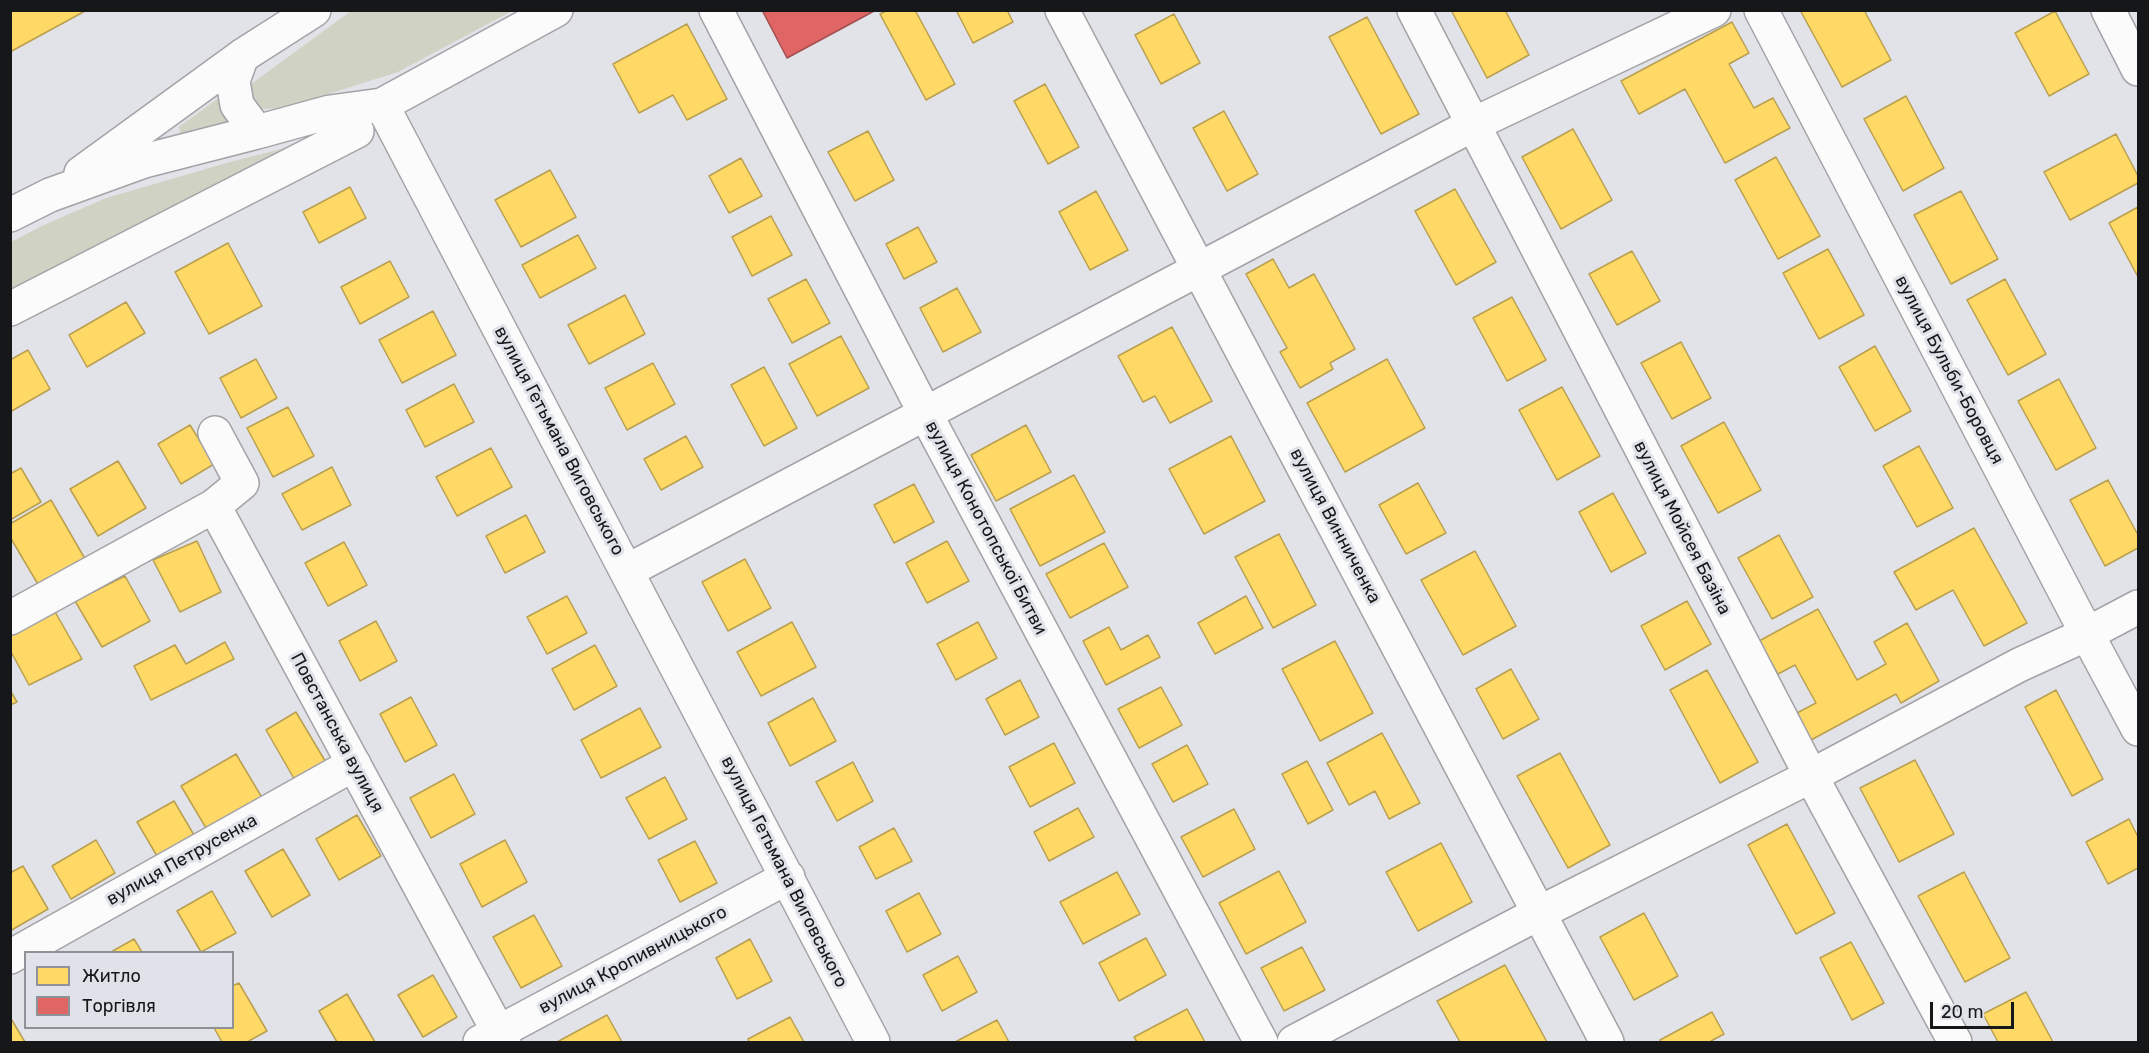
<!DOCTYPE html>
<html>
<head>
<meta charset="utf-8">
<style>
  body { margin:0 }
  #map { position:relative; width:2149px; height:1053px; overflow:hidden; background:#e2e3e8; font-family:Rubik,sans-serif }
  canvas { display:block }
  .frame { position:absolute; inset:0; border:12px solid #161719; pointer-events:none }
  .legend { position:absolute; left:24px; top:951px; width:210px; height:78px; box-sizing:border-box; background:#e0e2ea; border:2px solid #8f9196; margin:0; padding:8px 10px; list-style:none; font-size:18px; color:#161719 }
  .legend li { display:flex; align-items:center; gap:12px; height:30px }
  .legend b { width:30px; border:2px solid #8f9196 }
  .scale { position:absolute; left:1930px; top:1002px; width:84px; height:27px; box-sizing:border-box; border:3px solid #161719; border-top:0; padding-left:8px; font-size:18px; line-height:21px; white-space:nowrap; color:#161719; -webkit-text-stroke:4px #e0e2ea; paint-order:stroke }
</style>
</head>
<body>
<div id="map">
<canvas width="2149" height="1053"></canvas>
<div class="frame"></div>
<ul class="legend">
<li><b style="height:16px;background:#ffd966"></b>Житло</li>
<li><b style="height:16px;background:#e06666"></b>Торгівля</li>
</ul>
<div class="scale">20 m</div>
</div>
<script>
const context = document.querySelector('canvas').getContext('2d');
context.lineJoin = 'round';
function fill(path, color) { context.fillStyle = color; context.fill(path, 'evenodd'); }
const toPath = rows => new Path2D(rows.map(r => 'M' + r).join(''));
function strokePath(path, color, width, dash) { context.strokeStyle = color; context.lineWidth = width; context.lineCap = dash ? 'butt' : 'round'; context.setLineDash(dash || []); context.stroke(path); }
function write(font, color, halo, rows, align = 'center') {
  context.font = font + ' Rubik,sans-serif'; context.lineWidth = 6; context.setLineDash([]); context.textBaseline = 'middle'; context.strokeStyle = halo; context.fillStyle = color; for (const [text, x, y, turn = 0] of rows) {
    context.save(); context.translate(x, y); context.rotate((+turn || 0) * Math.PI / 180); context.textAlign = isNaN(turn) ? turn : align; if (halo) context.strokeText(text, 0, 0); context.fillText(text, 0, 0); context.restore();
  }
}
const green = toPath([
  [351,11,512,11,398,72,284,108,260,109,249,94,251,84],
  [220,97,231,122,187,137,180,133,179,127],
  [348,132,11,301,11,242,44,225,106,198,230,162]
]);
const homes = toPath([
  [10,10,87,10,10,52,10,10],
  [888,10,915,10,955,84,926,100,880,14,888,10],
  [956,10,1007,10,1013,22,973,43,956,10],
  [1451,10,1505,10,1529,55,1487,78,1451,10],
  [1800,10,1864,10,1891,60,1842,87,1800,10],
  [2055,11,2089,74,2049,96,2015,33,2055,11],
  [1174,14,1200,63,1161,84,1135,35,1174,14],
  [1367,17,1419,114,1381,134,1329,37,1367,17],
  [1732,22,1749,53,1729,64,1754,108,1773,98,1790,128,1725,163,1685,89,1639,114,1621,81,1732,22],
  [687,24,727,99,687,120,673,95,639,113,613,64,687,24],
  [1045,84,1079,147,1048,164,1014,101,1045,84],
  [1906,96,1944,168,1903,191,1864,119,1906,96],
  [1224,111,1258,174,1227,191,1193,128,1224,111],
  [1573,129,1612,200,1561,229,1522,157,1573,129],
  [868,131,894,180,855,201,828,152,868,131],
  [2116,134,2138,176,2138,183,2070,220,2044,172,2116,134],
  [1776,157,1820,236,1778,259,1735,180,1776,157],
  [741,158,762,196,729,213,709,176,741,158],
  [550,170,576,217,521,247,495,200,550,170],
  [350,187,366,218,319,243,303,212,350,187],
  [1455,189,1496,262,1456,285,1415,211,1455,189],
  [1096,191,1128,250,1090,270,1059,212,1096,191],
  [1961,191,1998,259,1951,284,1914,215,1961,191],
  [2138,207,2138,277,2109,223,2138,207],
  [771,216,792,255,752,276,732,237,771,216],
  [918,227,937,262,904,279,886,244,918,227],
  [578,235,596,268,540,298,522,265,578,235],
  [228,243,262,306,209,334,175,272,228,243],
  [1828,249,1864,315,1819,339,1783,273,1828,249],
  [1632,251,1660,301,1617,325,1589,274,1632,251],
  [1273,259,1289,288,1314,274,1355,349,1330,363,1333,369,1300,388,1280,352,1287,348,1246,274,1273,259],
  [390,261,409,297,360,324,341,287,390,261],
  [806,279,830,323,792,343,768,299,806,279],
  [2005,279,2046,354,2008,375,1967,300,2005,279],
  [957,288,981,332,943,352,920,308,957,288],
  [625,295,645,334,589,364,568,325,625,295],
  [1512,297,1546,360,1507,381,1473,318,1512,297],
  [126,302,145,333,87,367,69,335,126,302],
  [433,311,456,355,402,383,379,340,433,311],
  [1172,327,1212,401,1170,423,1155,396,1143,402,1118,356,1172,327],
  [841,336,869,388,817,416,789,364,841,336],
  [1681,342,1711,398,1672,419,1641,363,1681,342],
  [1875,346,1911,411,1875,431,1839,367,1875,346],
  [28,350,50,389,10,412,10,360,28,350],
  [256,359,277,398,241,418,220,378,256,359],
  [1387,359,1425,428,1345,472,1307,403,1387,359],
  [653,363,675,404,627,430,605,388,653,363],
  [764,367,797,428,764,446,731,385,764,367],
  [2059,379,2096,448,2056,470,2018,401,2059,379],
  [454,384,474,422,425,447,406,410,454,384],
  [1562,387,1600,456,1557,480,1519,410,1562,387],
  [288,407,314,456,273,477,247,428,288,407],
  [1724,422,1761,490,1718,513,1681,446,1724,422],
  [190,425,214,464,181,484,158,444,190,425],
  [1026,425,1051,472,996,501,971,455,1026,425],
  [686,436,703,467,661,490,644,459,686,436],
  [1231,436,1265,501,1204,534,1169,469,1231,436],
  [1919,446,1953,508,1917,527,1883,466,1919,446],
  [491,448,512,487,457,516,436,477,491,448],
  [118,461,146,508,98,536,70,489,118,461],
  [332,467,351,505,302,530,282,494,332,467],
  [21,468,41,502,10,520,10,474,21,468],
  [1074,475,1105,532,1040,566,1010,509,1074,475],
  [2108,480,2138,535,2138,548,2105,566,2070,500,2108,480],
  [1418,483,1446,533,1406,554,1379,505,1418,483],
  [914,484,934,522,894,543,874,505,914,484],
  [1613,493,1646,553,1611,572,1579,512,1613,493],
  [51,500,88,564,42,591,10,537,10,524,51,500],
  [526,515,545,552,505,573,486,536,526,515],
  [1974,528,2027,623,1984,646,1953,590,1916,610,1894,572,1974,528],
  [1279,534,1316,605,1273,628,1235,557,1279,534],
  [1779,535,1813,597,1772,619,1738,558,1779,535],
  [197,541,221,592,180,612,153,560,197,541],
  [947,541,969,581,927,603,906,563,947,541],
  [344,542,367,585,328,606,305,563,344,542],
  [1104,543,1128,587,1070,618,1046,574,1104,543],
  [1475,551,1516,626,1463,655,1421,580,1475,551],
  [745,559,771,608,728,631,702,582,745,559],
  [125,576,150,621,102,647,75,601,125,576],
  [567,596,587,633,547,654,527,617,567,596],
  [1246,596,1263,628,1215,654,1198,623,1246,596],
  [1687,601,1711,644,1665,670,1641,626,1687,601],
  [1818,609,1857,680,1886,664,1874,642,1907,623,1939,681,1901,703,1896,694,1811,740,1797,713,1816,703,1795,665,1778,674,1759,641,1818,609],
  [54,610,82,659,29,685,10,650,10,632,54,610],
  [376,621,397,661,360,681,339,641,376,621],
  [792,622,816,667,761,696,737,652,792,622],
  [978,622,997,658,956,680,937,644,978,622],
  [1109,627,1121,650,1148,635,1160,657,1106,685,1083,641,1109,627],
  [1335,641,1373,713,1320,741,1282,669,1335,641],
  [225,642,234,659,151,700,134,666,175,645,186,664,225,642],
  [595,645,617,686,574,710,552,669,595,645],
  [1511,669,1539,719,1503,739,1476,689,1511,669],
  [1707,670,1758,762,1720,783,1670,690,1707,670],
  [1020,680,1039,717,1005,735,986,699,1020,680],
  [1161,687,1182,725,1139,748,1118,709,1161,687],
  [10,690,17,702,10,705,10,690],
  [2056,690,2103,779,2072,796,2025,707,2056,690],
  [411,697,437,745,405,762,380,714,411,697],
  [813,698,836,741,790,766,768,723,813,698],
  [640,708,661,747,601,778,581,740,640,708],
  [296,712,327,764,296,782,266,730,296,712],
  [1382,733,1420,803,1389,819,1375,791,1349,805,1327,763,1382,733],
  [1054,743,1075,783,1030,807,1009,767,1054,743],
  [1187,745,1208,784,1173,802,1152,764,1187,745],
  [1560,753,1610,845,1568,868,1517,776,1560,753],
  [236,754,264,801,209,833,181,786,236,754],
  [1915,760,1954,834,1899,862,1860,788,1915,760],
  [1307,761,1333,810,1308,824,1282,774,1307,761],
  [853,762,873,801,837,821,816,782,853,762],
  [454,774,475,814,431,838,410,798,454,774],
  [665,777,687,819,649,839,626,798,665,777],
  [174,801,194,835,157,856,137,822,174,801],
  [1078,808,1094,837,1049,861,1034,832,1078,808],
  [1234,809,1255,849,1203,877,1181,837,1234,809],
  [357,815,381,856,339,880,316,839,357,815],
  [2129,819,2138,837,2138,868,2108,884,2086,842,2129,819],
  [1787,824,1835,913,1796,934,1748,845,1787,824],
  [894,828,912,861,876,879,859,847,894,828],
  [96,840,115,873,71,899,52,866,96,840],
  [505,840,527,882,482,907,460,864,505,840],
  [695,841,717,883,680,902,658,860,695,841],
  [1441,843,1472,902,1418,931,1386,872,1441,843],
  [283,849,310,895,272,917,245,871,283,849],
  [23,866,48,909,10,931,10,873,23,866],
  [1279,871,1306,922,1246,954,1219,903,1279,871],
  [1117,872,1140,914,1083,944,1060,902,1117,872],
  [1964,872,2010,958,1965,982,1918,896,1964,872],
  [212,891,236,933,201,952,177,911,212,891],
  [919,893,941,934,907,952,886,911,919,893],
  [1644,913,1678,976,1634,1000,1600,937,1644,913],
  [534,915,562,966,521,988,493,937,534,915],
  [1146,938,1166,975,1119,1001,1099,963,1146,938],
  [134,939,142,952,111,952,134,939],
  [750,939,772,981,737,999,716,958,750,939],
  [1851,942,1884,1003,1852,1020,1820,958,1851,942],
  [1302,947,1325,990,1284,1011,1261,968,1302,947],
  [958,956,977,992,942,1011,923,975,958,956],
  [1505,965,1547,1042,1460,1042,1437,1001,1505,965],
  [433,975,457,1017,423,1037,398,995,433,975],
  [239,983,267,1031,247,1042,222,1042,214,1028,232,1028,232,986,239,983],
  [2026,992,2053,1042,1998,1042,1983,1014,2026,992],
  [347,994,375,1042,337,1042,319,1011,347,994],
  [1187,1009,1205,1042,1137,1042,1134,1037,1187,1009],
  [1712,1012,1724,1034,1711,1041,1711,1042,1661,1042,1660,1040,1712,1012],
  [607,1015,622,1042,557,1042,607,1015],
  [10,1017,25,1042,10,1042,10,1017],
  [790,1017,804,1042,749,1042,748,1039,790,1017],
  [997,1020,1009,1042,955,1042,997,1020]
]);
const shops = toPath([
  [762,10,876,10,787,58,762,10]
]);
const minor = toPath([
  [314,10,242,56,233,81,237,105,257,132,330,112,382,105,556,10],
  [716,10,925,413,1261,1042],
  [1062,10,1607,1042],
  [1414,10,1811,776,1955,1042],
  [1761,10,2087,634,2138,729],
  [2108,10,2138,69],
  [382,105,873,1042],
  [81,173,242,56],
  [10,215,50,195,144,161,257,132],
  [10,309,357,131],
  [215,433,242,483,214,506,504,1042],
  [627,571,1474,124,1714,10],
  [10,618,214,506],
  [10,957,354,764],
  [480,1042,788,877],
  [1294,1042,1539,913,1811,776,2019,665,2087,634,2138,607]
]);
const streetNames = [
  ["вулиця Бульби-Боровця",1949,370,62],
  ["вулиця Гетьмана Виговського",559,441,62],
  ["вулиця Винниченка",1335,526,62],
  ["вулиця Конотопської Битви",986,528,62],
  ["вулиця Мойсея Базіна",1682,528,63],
  ["Повстанська вулиця",337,733,62],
  ["вулиця Петрусенка",182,860,-29],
  ["вулиця Гетьмана Виговського",784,872,63],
  ["вулиця Кропивницького",633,960,-28]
];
fill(green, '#d0d2c4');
fill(homes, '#ffd966');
strokePath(homes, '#b99f4f', 1.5);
fill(shops, '#e06666');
strokePath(shops, '#a34e4f', 1.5);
strokePath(minor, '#a3a3a7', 36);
strokePath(minor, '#fbfbfc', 33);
write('18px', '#161719', '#e0e2ea', streetNames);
</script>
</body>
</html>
